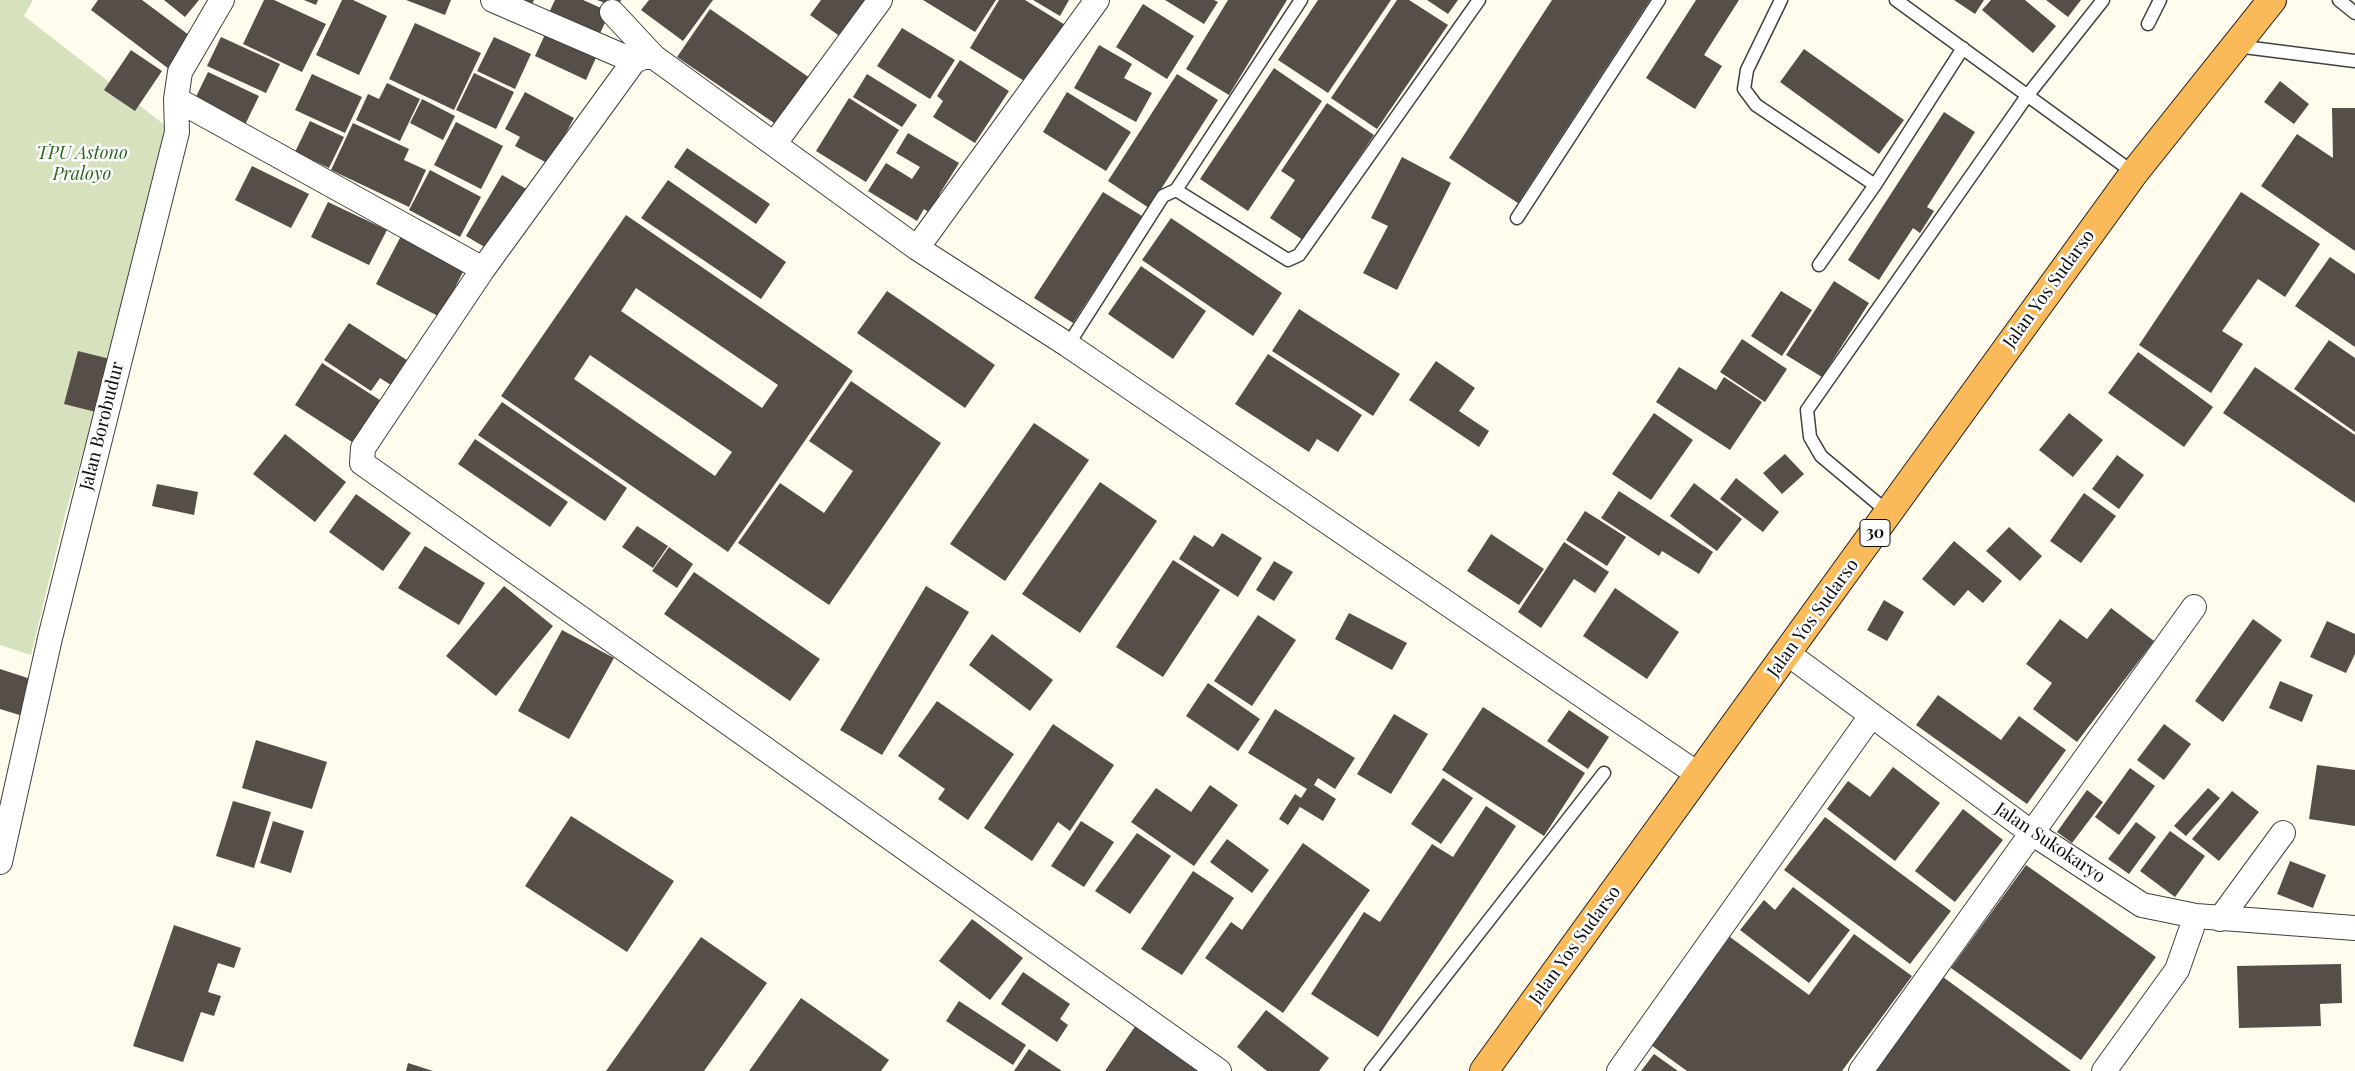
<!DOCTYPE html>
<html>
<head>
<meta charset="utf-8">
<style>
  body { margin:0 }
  canvas { display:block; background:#fffced }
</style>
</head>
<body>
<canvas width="2355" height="1071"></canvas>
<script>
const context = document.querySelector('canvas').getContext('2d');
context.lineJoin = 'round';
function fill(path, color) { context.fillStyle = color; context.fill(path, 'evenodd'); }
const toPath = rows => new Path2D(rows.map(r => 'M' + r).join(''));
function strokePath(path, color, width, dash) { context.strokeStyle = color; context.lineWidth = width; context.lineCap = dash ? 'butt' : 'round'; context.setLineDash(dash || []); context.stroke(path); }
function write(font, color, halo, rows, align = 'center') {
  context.font = font + ' "Playfair Display",serif'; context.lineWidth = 5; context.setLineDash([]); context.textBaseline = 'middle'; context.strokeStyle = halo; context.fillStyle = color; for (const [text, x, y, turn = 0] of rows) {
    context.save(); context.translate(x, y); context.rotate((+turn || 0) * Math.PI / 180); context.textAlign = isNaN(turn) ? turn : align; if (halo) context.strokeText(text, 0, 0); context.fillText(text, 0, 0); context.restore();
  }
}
const cemetery = toPath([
  [0,0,33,0,24,16,175,133,65,515,31,655,0,645]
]);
const building = toPath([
  [98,0,142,0,193,38,169,69,91,10],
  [164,0,199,0,185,17],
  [264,0,274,0,326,24,302,72,243,44],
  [304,0,318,0,316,5],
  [342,0,353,0,387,16,359,75,316,55],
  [406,0,451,0,445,15],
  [514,0,534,0,531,7],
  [555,0,583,0,610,12,596,42,546,19],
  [597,0,621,0,618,8],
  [649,0,713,0,683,41,641,10],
  [821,0,868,0,841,37,810,15],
  [923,0,996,0,975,32],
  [999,0,1025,0,1067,26,1031,85,970,48],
  [1033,0,1069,0,1060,16],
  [1165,0,1214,0,1218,2,1204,24],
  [1228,0,1287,0,1229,95,1186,69],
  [1318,0,1391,0,1328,93,1278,60],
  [1397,0,1409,0,1448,25,1377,129,1331,98],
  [1427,0,1458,0,1448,14],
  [1552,0,1650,0,1518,203,1449,158],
  [1696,0,1739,0,1704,55,1722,66,1695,109,1646,78],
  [1954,0,1984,0,1975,14],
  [1991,0,2025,0,2056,26,2033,53,1982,10],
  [2046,0,2081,0,2068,17],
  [1143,4,1194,36,1167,79,1116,47],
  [710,9,810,78,777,125,677,57],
  [415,23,481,53,454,110,389,79],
  [548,28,599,51,586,80,535,56],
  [902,28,955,60,930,99,877,66],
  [221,37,280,64,266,93,207,66],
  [494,37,531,54,515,89,477,71],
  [1099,45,1132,64,1124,78,1152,93,1136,122,1074,88],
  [1804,49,1904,120,1879,154,1780,82],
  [131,50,162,71,135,111,104,90],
  [960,60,1009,91,975,143,933,117,943,101,937,96],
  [1274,68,1322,101,1248,211,1200,179],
  [208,72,259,96,244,127,193,103],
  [474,73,514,92,496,129,456,110],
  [312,74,362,97,345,133,295,110],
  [867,74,917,105,902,127,853,97],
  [1177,74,1218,100,1149,208,1108,181],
  [2280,81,2309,104,2294,124,2264,102],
  [387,83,420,99,400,141,356,120,368,94,379,99],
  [525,92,574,118,549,164,515,146,520,137,505,129],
  [1067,92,1131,132,1106,171,1043,132],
  [849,98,899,130,866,182,816,151],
  [422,99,455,116,443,140,410,123],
  [1327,103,1374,135,1303,240,1270,218,1295,180,1281,171],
  [2332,108,2355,108,2355,251,2261,186,2297,134,2333,158],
  [1944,112,1975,132,1927,207,1934,211,1920,233,1913,228,1879,280,1848,260],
  [310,121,344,137,329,168,295,152],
  [456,122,503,146,481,189,434,165],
  [353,123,409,149,404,160,426,170,409,207,331,170],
  [908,133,959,163,939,195,943,198,933,215,924,209,917,221,868,191,886,163,912,179,920,167,896,153],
  [687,148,770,204,756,224,674,167],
  [1402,157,1451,183,1397,290,1363,273,1388,226,1371,218],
  [252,166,309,194,291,228,235,200],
  [430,170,481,197,460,237,409,210],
  [502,175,530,191,493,252,466,236],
  [668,180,786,262,761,299,641,218],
  [1103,192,1142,216,1073,323,1034,298],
  [2241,192,2320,244,2285,297,2258,279,2222,331,2243,344,2211,393,2139,345],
  [328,202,387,230,369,265,311,237],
  [626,215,853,371,728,552,501,396],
  [636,288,778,385,762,408,621,311],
  [590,355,732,452,715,476,574,379],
  [1171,218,1282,293,1253,336,1142,260],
  [401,236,465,268,440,317,376,284],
  [2330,257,2355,274,2355,347,2295,306],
  [1141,266,1206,311,1173,359,1108,314],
  [1834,281,1869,303,1822,377,1786,355],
  [887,291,995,365,965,408,857,333],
  [1781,291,1812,310,1782,356,1751,336],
  [1299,309,1400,374,1373,416,1272,351],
  [349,323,410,362,394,387,380,378,371,391,324,360],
  [1742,339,1787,369,1765,402,1720,372],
  [2329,340,2355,358,2355,432,2294,389],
  [78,351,110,359,96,412,64,404],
  [2138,352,2213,407,2184,447,2108,393],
  [1268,354,1362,415,1338,452,1317,439,1309,452,1235,404],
  [1436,361,1475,388,1459,411,1489,431,1479,447,1409,400],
  [322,363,383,402,355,444,295,405],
  [1679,367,1716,390,1724,377,1762,402,1730,450,1656,402],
  [2255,367,2355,435,2355,503,2223,413],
  [851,381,941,443,829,605,738,543,780,483,824,513,853,471,809,441],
  [502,402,627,488,605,521,478,435],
  [1654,413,1693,440,1651,500,1612,474],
  [2069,413,2103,440,2073,477,2039,450],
  [1034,423,1089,460,1005,581,950,544],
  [285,434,346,482,315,522,253,474],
  [475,439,568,502,550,527,458,464],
  [1785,454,1804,474,1782,494,1763,473],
  [2117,455,2144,475,2119,509,2092,489],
  [1736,478,1779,512,1763,532,1720,499],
  [1100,482,1157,521,1080,633,1022,594],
  [1694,483,1742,519,1717,551,1670,516],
  [157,484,198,492,194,515,152,506],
  [1619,491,1713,552,1699,574,1662,551,1659,556,1601,518],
  [2084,493,2116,516,2081,563,2050,541],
  [356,494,411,533,383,571,329,532],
  [1585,511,1626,537,1607,566,1566,540],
  [637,526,668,546,653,568,622,547],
  [2009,527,2042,556,2020,581,1986,551],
  [1222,533,1262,558,1238,597,1179,559,1194,535,1213,547],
  [1491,534,1544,569,1519,605,1467,571],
  [1954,541,2002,581,1983,603,1968,590,1954,606,1922,579],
  [1564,542,1609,572,1595,593,1574,579,1541,628,1518,612],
  [425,546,485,583,459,625,398,588],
  [669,547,693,564,677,588,652,571],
  [1173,560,1220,590,1163,677,1116,647],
  [1274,561,1293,572,1274,601,1256,590],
  [694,572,820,659,790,701,664,614],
  [504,586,553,626,496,696,446,656],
  [926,586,969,612,882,755,840,730],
  [1615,588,1679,632,1647,679,1583,636],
  [1884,600,1904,612,1887,641,1867,630],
  [2111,608,2154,641,2077,742,2033,709,2052,683,2026,664,2060,619,2087,639],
  [1349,613,1407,643,1392,670,1335,639],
  [1258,615,1296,640,1252,706,1214,681],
  [2253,619,2282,640,2223,722,2195,701],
  [2327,621,2355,634,2355,654,2346,673,2310,657],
  [562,630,614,658,569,739,518,711],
  [992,634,1053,680,1030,711,969,665],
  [0,669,37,681,26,717,0,709],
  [2280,681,2313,695,2302,722,2269,708],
  [1208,683,1260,719,1238,751,1186,716],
  [1938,695,2001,740,2019,716,2066,750,2027,804,1916,725],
  [937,701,1014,754,968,820,938,799,945,789,898,756],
  [1483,707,1585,773,1544,836,1442,770],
  [1275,709,1355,758,1335,789,1318,778,1314,785,1336,799,1323,821,1300,807,1288,825,1279,819,1295,794,1301,798,1307,789,1248,753],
  [1569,710,1609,737,1588,769,1547,741],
  [1394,714,1428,734,1391,794,1357,774],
  [1053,724,1114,765,1070,831,1058,822,1032,861,984,828],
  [2164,724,2191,744,2164,780,2137,760],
  [256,740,327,762,312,809,242,788],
  [2317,765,2355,770,2355,826,2309,819],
  [1893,767,1940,803,1895,861,1827,809,1848,781,1870,797],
  [2130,768,2155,786,2119,835,2095,817],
  [1443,778,1473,798,1441,844,1411,824],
  [1210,785,1238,805,1194,866,1131,822,1156,788,1191,812],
  [2208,788,2220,798,2186,836,2174,826],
  [2087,790,2103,802,2072,843,2057,832],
  [2232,791,2259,812,2219,861,2192,839],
  [233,801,271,812,254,868,216,856],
  [1486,806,1516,826,1378,1037,1311,994,1364,912,1380,922,1432,844,1453,857],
  [1963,809,2003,840,1955,902,1915,871],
  [571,816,674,881,627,952,525,886],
  [1825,817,1951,911,1910,964,1784,870],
  [273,821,304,831,291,873,260,863],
  [1081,821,1114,842,1084,887,1051,866],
  [2136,822,2156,837,2129,874,2108,859],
  [2170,831,2205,856,2175,897,2140,871],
  [1137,833,1171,856,1130,914,1095,891],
  [1227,839,1269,870,1252,893,1210,862],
  [1303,843,1370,890,1283,1013,1205,958,1231,922,1242,930],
  [2290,861,2326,875,2313,908,2277,894],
  [2026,865,2156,957,2081,1060,1951,968],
  [1193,871,1234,898,1182,975,1141,949],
  [1793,887,1850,930,1809,983,1740,930,1764,900,1775,910],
  [972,919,1023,958,990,1000,939,961],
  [174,925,241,948,234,968,218,963,208,992,221,996,214,1016,201,1012,183,1062,133,1046],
  [1854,934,1912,976,1842,1071,1687,1071,1651,1045,1730,937,1809,995],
  [701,937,767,983,704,1071,606,1071],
  [2341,964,2342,1003,2320,1004,2321,1026,2239,1028,2237,966],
  [1023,972,1070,1004,1060,1019,1068,1025,1057,1042,1001,1004],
  [1939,974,2071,1071,1867,1071],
  [801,998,889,1060,881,1071,749,1071],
  [959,1001,1026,1045,1013,1065,946,1021],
  [1266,1010,1329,1058,1319,1071,1267,1071,1237,1047],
  [1136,1025,1206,1071,1105,1071],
  [1029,1049,1062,1071,1014,1071],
  [1654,1054,1678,1071,1641,1071],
  [408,1063,433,1071,406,1071]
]);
const service = toPath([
  [1781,0,1747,70,1744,89,1756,105,1875,185],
  [1896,0,2134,173],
  [2339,0,2355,13],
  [2148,24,2160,0],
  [2236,46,2355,61],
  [1176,190,1301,0],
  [1517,218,1659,0],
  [1819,265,1875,185,1963,48],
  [1068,345,1163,196,1176,190,1288,260,1299,255,1479,0],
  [1889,513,1821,456,1810,437,1807,410,2027,96,2103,0],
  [1371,1071,1604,773]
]);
const minor = toPath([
  [493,0,634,61],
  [612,12,654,57],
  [176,99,483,269],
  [775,143,880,0],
  [917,248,1097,0],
  [1787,653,2032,833,2142,905,2196,916,2355,928],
  [0,862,50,638,177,132,176,99,180,72,222,0],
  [2220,919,2283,833],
  [1219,1071,362,463,363,448,483,269,634,61,644,57,654,57,917,248,1068,345,1699,775],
  [1619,1071,1871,716],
  [1861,1071,2194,607],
  [2104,1071,2177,970,2196,916]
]);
const trunk = toPath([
  [1484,1071,2134,173,2272,0]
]);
const shields = [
  [1875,533,30]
];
const shieldNames = [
  ["30",1875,533]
];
const parkNames = [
  ["TPU Astono",82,153],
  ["Praloyo",82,174]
];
const streetNames = [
  ["Jalan Yos Sudarso",2049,289,-54],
  ["Jalan Borobudur",102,426,-76],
  ["Jalan Yos Sudarso",1813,618,-54],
  ["Jalan Sukokaryo",2050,843,34],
  ["Jalan Yos Sudarso",1575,945,-54]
];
fill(cemetery, '#d6e1be');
fill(building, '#564e49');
strokePath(service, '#404040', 15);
strokePath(minor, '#404040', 26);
strokePath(trunk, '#1e1e1e', 30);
strokePath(service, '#fff', 12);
strokePath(minor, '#fff', 24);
strokePath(trunk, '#faba59', 28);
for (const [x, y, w] of shields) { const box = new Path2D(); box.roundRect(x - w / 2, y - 13.5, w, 27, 4); context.fillStyle = '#fff'; context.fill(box); strokePath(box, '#0d0d0d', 1); }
write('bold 16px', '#0d0d0d', null, shieldNames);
write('italic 18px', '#2b671c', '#fff', parkNames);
write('18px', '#0d0d0d', '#fff', streetNames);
</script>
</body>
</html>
